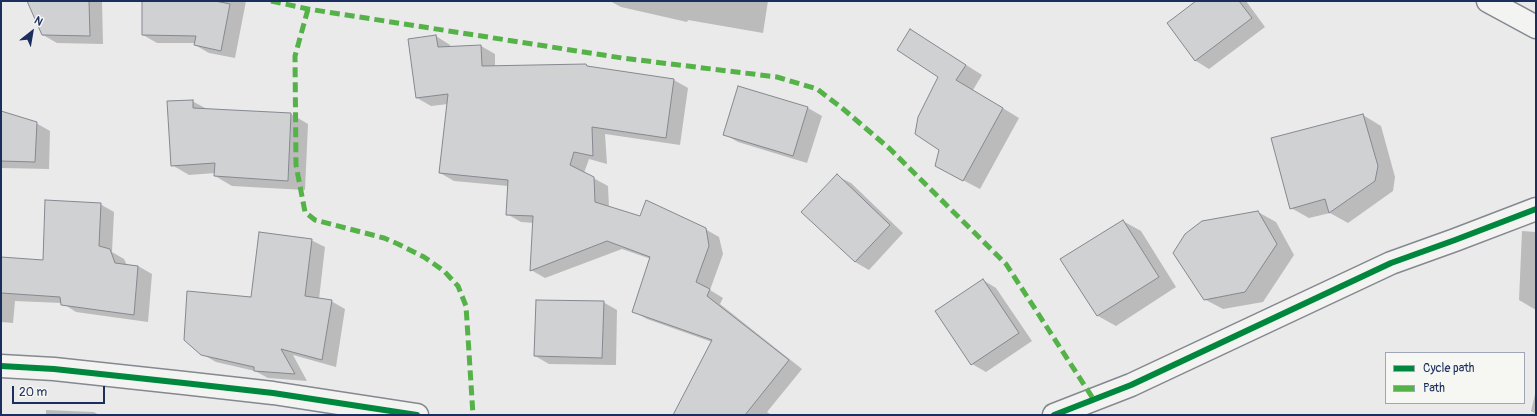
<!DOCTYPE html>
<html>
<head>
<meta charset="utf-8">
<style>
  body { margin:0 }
  #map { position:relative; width:1537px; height:416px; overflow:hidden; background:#e9eae9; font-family:Pangolin,sans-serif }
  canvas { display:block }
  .frame { position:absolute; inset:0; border:2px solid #1b2f5e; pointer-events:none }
  .legend { position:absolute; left:1385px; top:352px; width:140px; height:52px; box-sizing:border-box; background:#f6f6f2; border:1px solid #9ea6b7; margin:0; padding:5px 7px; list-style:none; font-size:12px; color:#1b2f5e }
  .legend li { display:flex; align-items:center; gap:8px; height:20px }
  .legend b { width:20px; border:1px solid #9ea6b7 }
  .north { position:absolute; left:12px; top:12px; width:40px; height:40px; -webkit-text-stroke:3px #f6f6f2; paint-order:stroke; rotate:31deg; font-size:11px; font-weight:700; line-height:16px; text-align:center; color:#1b2f5e }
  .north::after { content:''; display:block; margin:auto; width:14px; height:18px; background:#1b2f5e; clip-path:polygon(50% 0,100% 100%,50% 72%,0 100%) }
  .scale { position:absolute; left:12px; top:386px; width:93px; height:18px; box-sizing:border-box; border:2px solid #1b2f5e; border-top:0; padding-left:5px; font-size:12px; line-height:14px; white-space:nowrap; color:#1b2f5e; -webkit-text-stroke:3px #f6f6f2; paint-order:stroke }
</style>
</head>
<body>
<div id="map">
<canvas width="1537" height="416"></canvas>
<div class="frame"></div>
<ul class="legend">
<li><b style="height:5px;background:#00873e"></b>Cycle path</li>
<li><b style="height:5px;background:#55b248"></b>Path</li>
</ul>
<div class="north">N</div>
<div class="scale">20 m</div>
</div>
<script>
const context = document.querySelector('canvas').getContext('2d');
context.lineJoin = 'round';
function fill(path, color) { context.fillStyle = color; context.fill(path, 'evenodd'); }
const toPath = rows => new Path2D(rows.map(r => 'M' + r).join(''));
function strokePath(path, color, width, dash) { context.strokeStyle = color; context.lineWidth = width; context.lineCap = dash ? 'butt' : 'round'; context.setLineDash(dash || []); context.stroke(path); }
const shadow = toPath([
  [30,1,102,1,103,44,57,43,43,35],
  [143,1,246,1,235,58,209,53,195,45,195,43,157,43,143,35],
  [610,1,768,1,763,33,688,20,687,22,621,7],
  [1198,1,1246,1,1265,27,1209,69,1196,61],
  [911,30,982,75,973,90,1019,118,980,189,953,175,940,149,939,77],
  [436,36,450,45,450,48,481,46,495,54,495,67,586,65,591,68,674,80,688,88,680,145,605,134,607,164,589,159,584,173,608,186,609,208,641,217,705,229,719,237,723,254,710,290,723,298,720,304,802,369,767,412,770,414,769,415,685,415,712,342,647,319,633,311,651,259,622,249,545,278,531,270,534,223,521,222,507,214,508,186,454,181,440,173,448,104,431,106,417,98],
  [739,87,808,108,822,116,807,163,738,142,724,134],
  [192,101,207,109,291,114,308,124,305,190,232,186,215,176,215,173,189,175,172,165],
  [1,112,36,123,50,131,49,169,1,168],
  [1363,115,1381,126,1395,177,1393,191,1348,223,1330,213,1309,218,1291,208],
  [837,176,851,183,903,233,869,270,855,262],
  [100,204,114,212,112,252,124,259,127,265,138,266,152,274,148,322,76,312,62,303,15,301,13,323,1,322,1,258,44,261],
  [1258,212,1276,222,1294,255,1263,302,1223,309,1204,299],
  [1123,221,1141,231,1176,287,1116,326,1098,316,1062,259],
  [1522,231,1536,232,1536,310,1519,300],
  [311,240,325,247,319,299,331,301,345,309,336,367,293,355,307,381,268,378,255,371,216,362,202,354,252,299],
  [983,280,996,288,1032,341,986,372,972,364],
  [603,302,617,310,616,365,549,364,535,356],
  [1536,390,1536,414,1531,411],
  [46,410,94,412,99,415,46,415]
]);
const building = toPath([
  [27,1,89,1,90,36,42,35,27,1],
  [142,1,215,1,230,4,221,51,194,45,196,36,142,35,142,1],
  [1196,1,1239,1,1252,18,1195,61,1167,23,1196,1],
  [910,29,966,65,956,80,1003,108,963,181,935,166,939,150,915,134,918,117,938,77,897,50,910,29],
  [436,35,438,47,481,45,482,66,586,64,587,66,674,79,666,138,592,127,593,156,574,152,570,165,594,177,595,202,640,216,646,200,706,228,709,246,696,282,710,289,707,296,789,360,745,415,673,415,712,340,632,312,650,257,607,241,530,271,533,216,506,215,508,180,439,173,448,94,416,98,408,39,436,35],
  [738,86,808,107,793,156,723,135,738,86],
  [193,100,193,108,291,113,288,181,214,176,215,163,171,166,167,101,193,100],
  [1,111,37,122,35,162,1,161,1,111],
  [1363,114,1378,166,1375,181,1329,213,1325,199,1290,209,1271,138,1363,114],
  [837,174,890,225,855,262,801,212,837,174],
  [45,200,101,203,99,246,110,249,115,263,138,266,134,315,61,305,60,297,1,293,1,257,43,260,45,200],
  [1258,211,1277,244,1245,292,1204,300,1173,253,1185,234,1202,221,1258,211],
  [1123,220,1159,277,1097,316,1060,259,1123,220],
  [259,232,312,239,305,296,332,300,322,360,281,349,295,374,254,371,254,367,201,355,184,340,187,291,251,297,259,232],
  [983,279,1019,333,971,365,935,311,983,279],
  [536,300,604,301,602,358,534,356,536,300]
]);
const minor = toPath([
  [1,366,54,369,184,383,273,393,417,415],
  [1054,415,1131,385,1391,263,1455,240,1536,209]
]);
const highway = toPath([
  [1488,1,1536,27]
]);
const quiet = toPath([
  [271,1,308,9,622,58,777,77,817,89,842,108,890,149,1006,264,1094,400],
  [308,9,295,56,296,165,305,212,315,220,384,238,398,244,424,257,444,271,458,286,466,306,473,415]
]);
const cycleway = toPath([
  [1,366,54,369,184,383,273,393,417,415],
  [1054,415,1131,385,1391,263,1455,240,1536,209]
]);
fill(shadow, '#0003');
fill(building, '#d0d1d3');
strokePath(building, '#848890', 1);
strokePath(minor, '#848890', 25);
strokePath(highway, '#848890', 25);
strokePath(minor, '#f3f3f2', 22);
strokePath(highway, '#f3f3f2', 22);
strokePath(quiet, '#55b248', 5, [10, 5]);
strokePath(cycleway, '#00873e', 6);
</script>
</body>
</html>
